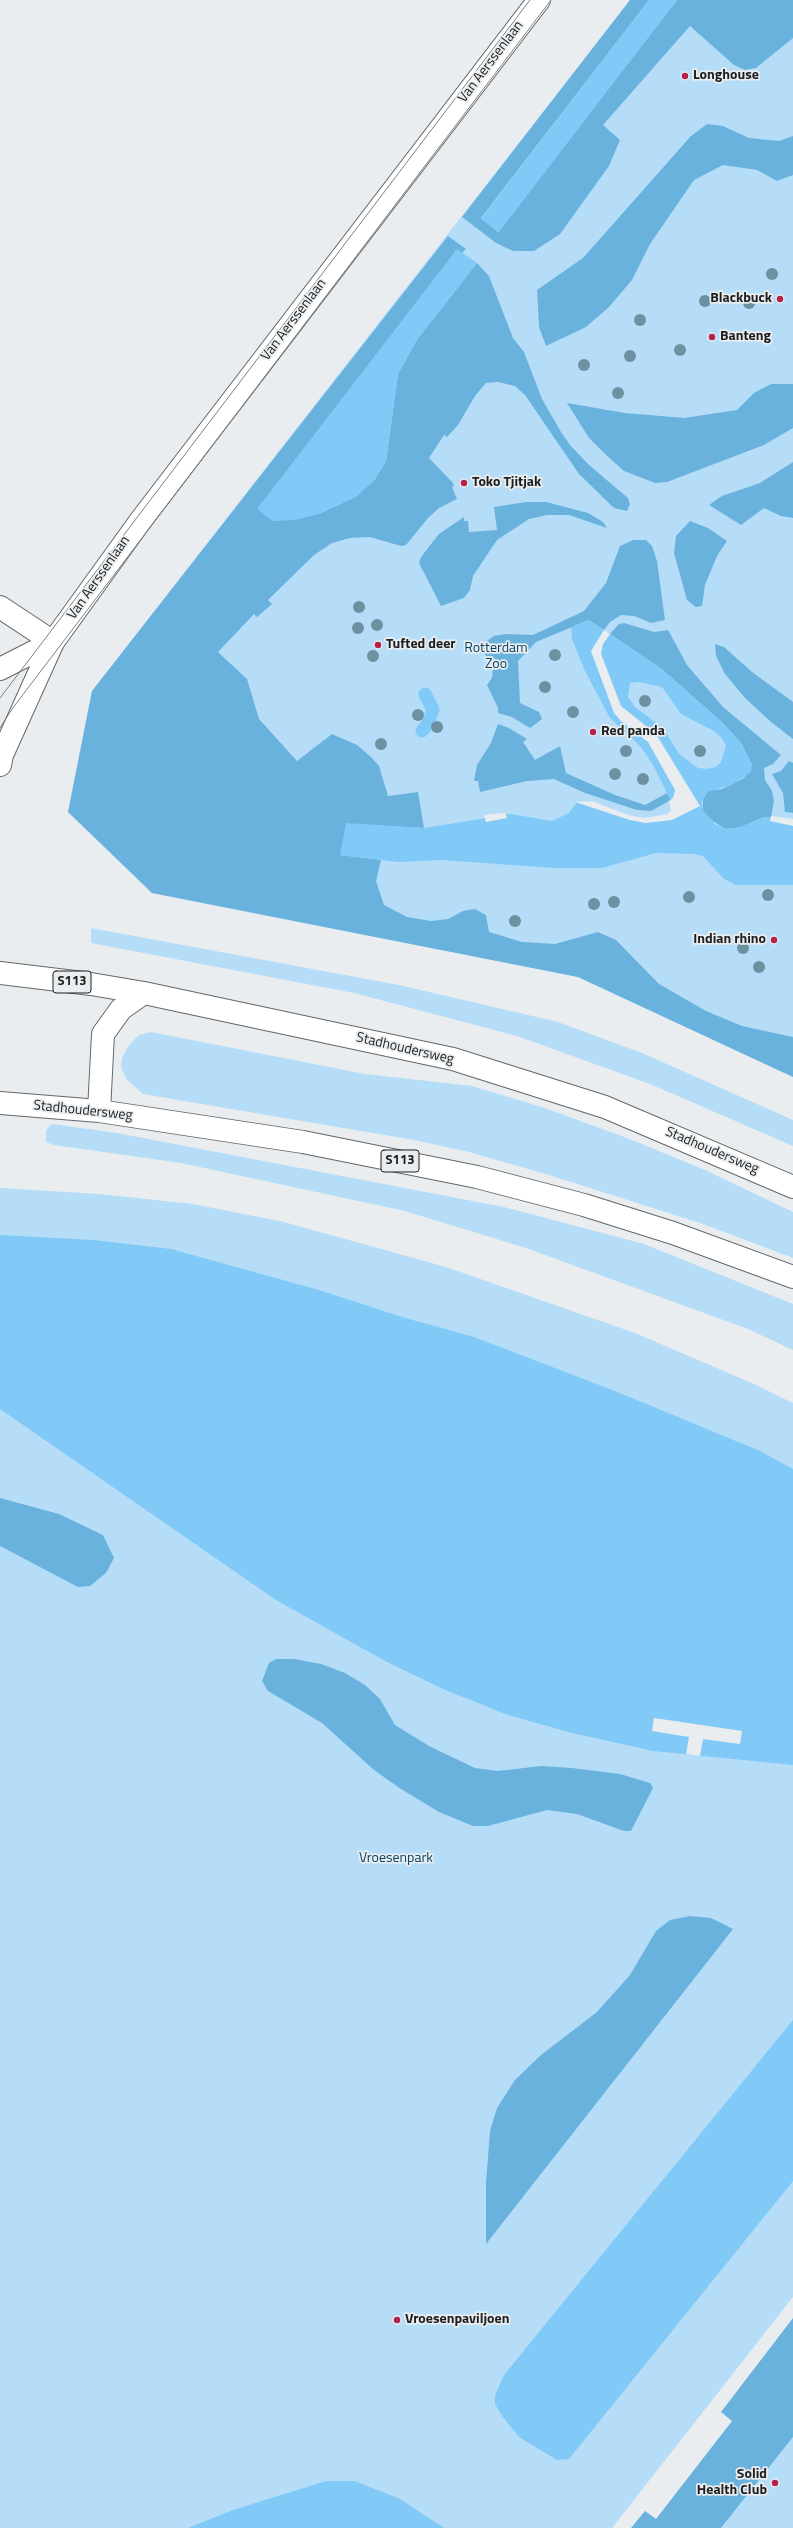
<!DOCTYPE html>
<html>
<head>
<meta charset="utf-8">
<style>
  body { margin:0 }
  canvas { display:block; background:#e9edef }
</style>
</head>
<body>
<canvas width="793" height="2528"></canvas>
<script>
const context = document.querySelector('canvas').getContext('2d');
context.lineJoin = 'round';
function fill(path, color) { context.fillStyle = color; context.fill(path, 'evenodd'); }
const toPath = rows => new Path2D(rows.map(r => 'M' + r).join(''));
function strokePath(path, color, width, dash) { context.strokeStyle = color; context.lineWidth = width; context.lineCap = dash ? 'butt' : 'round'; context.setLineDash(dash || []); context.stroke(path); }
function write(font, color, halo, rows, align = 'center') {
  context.font = font + ' "Titillium Web",sans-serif'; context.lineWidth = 3.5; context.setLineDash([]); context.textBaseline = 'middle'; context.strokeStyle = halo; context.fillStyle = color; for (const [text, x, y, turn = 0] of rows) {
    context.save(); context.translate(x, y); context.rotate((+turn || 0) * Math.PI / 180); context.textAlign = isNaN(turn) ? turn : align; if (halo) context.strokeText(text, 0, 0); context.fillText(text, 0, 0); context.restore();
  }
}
const green = toPath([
  [630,0,793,0,793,1077,578,977,152,893,68,812,92,691],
  [91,928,399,985,558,1022,642,1053,793,1120,793,1146,650,1084,517,1036,354,993,91,943],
  [151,1032,365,1074,472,1086,542,1107,627,1138,705,1170,793,1212,793,1258,703,1224,549,1175,469,1152,414,1140,143,1094,126,1079,121,1067,122,1058,129,1045,139,1035],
  [52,1124,117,1133,504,1207,644,1244,793,1304,793,1350,748,1329,526,1248,405,1211,181,1163,54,1145,46,1142,46,1130],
  [0,1188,99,1194,193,1204,284,1222,446,1267,635,1333,754,1384,793,1403,793,2297,612,2528,0,2528],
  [793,2437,793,2528,721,2528]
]);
const forest = toPath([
  [630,0,649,0,481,218,498,232,677,0,793,0,793,38,756,68,745,70,734,65,690,26,603,125,620,140,609,166,560,234,534,251,513,251,496,243,462,217],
  [707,124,723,126,749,138,779,141,793,136,793,175,777,181,757,170,723,165,694,180,650,244,632,280,609,307,586,327,546,346,539,327,537,290,583,258,691,136],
  [448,236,466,249,462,253,456,250,319,514,357,496,375,479,386,461,398,374,416,341,477,263,489,276,513,338,524,352,542,399,561,432,570,445,589,465,628,498,630,504,627,511,614,508,579,474,525,395,515,386,498,382,486,383,475,396,458,425,447,437,444,435,429,458,453,483,454,486,452,487,457,499,439,508,428,518,406,545,401,546,370,537,350,538,332,543,314,555,268,600,272,604,257,617,254,614,218,652,247,679,259,719,297,761,332,734,357,745,372,758,379,766,388,796,418,792,424,828,370,825,340,855,381,860,376,881,384,905,407,917,431,921,448,919,463,911,475,909,486,915,489,932,522,942,555,944,598,932,616,940,659,984,706,1011,742,1026,793,1037,793,1077,578,977,152,893,68,812,92,691],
  [771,384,793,384,793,428,764,445,667,482,655,483,624,471,604,453,589,438,567,403,625,413,684,418,737,410,754,393],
  [793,462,793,518,781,516,764,508,741,525,709,505,722,496,760,483],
  [526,502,546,502,588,513,603,522,607,528,569,515,547,515,529,519,497,540,473,576,470,590,464,598,441,606,419,563,421,557,439,534,464,517,464,521,468,521,469,532,497,530,494,507],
  [690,521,708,528,727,541,717,556,705,585,702,606,696,607,687,600,674,553,676,536],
  [633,540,646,540,652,546,657,561,665,620,651,623,634,616,621,615,610,622,604,630,589,620,536,642,518,661,520,703,539,712,542,719,530,728,512,717,498,713,498,708,487,685,492,678,493,667,483,651,485,642,494,636,506,634,533,635,584,611,606,583,620,546],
  [624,623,654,632,668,630,687,665,723,707,781,755,773,764,764,768,765,780,772,791,774,801,771,818,764,817,741,827,725,829,707,817,703,810,703,797,708,791,722,789,744,778,752,765,741,743,724,724,663,670,610,634,619,624],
  [715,644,724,647,752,672,793,702,793,739,771,722,745,698,725,674,716,656],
  [498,724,509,728,527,739,523,742,535,760,560,746,566,773,615,795,645,805,667,793,671,800,651,811,637,810,585,793,554,779,527,781,480,792,478,781,474,781,477,765,491,743],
  [789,761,793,763,793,813,785,812,783,793,772,774,781,771],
  [0,1498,59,1514,103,1535,114,1558,106,1573,90,1586,78,1587,0,1546],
  [276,1659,294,1659,321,1664,345,1673,365,1685,380,1699,395,1725,429,1746,475,1768,498,1771,541,1766,572,1768,620,1774,650,1783,653,1788,631,1831,624,1831,577,1814,547,1810,488,1826,473,1826,439,1812,401,1789,374,1770,322,1723,268,1691,262,1681,269,1663],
  [690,1916,711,1918,733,1929,486,2244,486,2183,490,2131,497,2108,515,2080,541,2055,597,2012,630,1975,656,1931,670,1920],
  [793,2318,793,2437,721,2528,631,2528,645,2511,656,2519,732,2421,721,2412]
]);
const water = toPath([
  [649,0,677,0,499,232,481,219],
  [457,249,477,263,416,341,398,374,386,461,375,479,357,496,319,514,295,520,273,521,257,509],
  [589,620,663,670,724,724,741,743,752,765,751,772,733,784,708,792,702,801,703,810,715,824,725,829,741,827,764,817,793,821,793,885,736,885,724,879,703,856,694,854,656,853,602,868,554,868,441,860,399,862,340,855,346,823,424,828,511,814,552,821,569,813,577,802,643,820,664,819,673,811,672,803,652,763,640,746,610,718,585,671,572,639,571,627],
  [639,682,662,687,681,714,714,731,722,738,726,746,721,762,716,767,707,769,698,768,679,754,663,728,635,707,628,697,630,683],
  [0,1235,94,1240,171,1249,319,1290,402,1317,474,1337,615,1391,760,1451,793,1469,793,1765,653,1751,572,1733,508,1715,443,1689,387,1662,276,1600,0,1409],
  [793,2020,793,2181,569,2459,557,2460,519,2437,502,2416,495,2404,495,2395,504,2375],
  [326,2481,355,2481,400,2499,444,2528,188,2528,233,2510]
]);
const pier = toPath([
  [604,630,610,634,603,644,601,654,621,706,656,734,700,806,672,820,646,823,630,820,575,802,592,801,628,815,644,818,668,814,671,810,669,801,673,798,675,790,648,742,621,721,614,713,591,651],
  [505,813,507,818,486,822,484,815],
  [771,816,793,819,793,826,770,821],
  [654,1718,742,1731,740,1744,703,1739,700,1756,686,1754,689,1737,652,1731]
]);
const stream = toPath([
  [422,731,427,725,433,710,425,694]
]);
const minor = toPath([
  [0,607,53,642]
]);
const tertiary = toPath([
  [0,669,53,642],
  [0,765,2,755,53,642,141,520,539,0]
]);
const primary = toPath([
  [0,973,91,984,144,993,453,1059,605,1107,793,1187],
  [0,1103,99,1111,303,1142,477,1177,584,1205,673,1233,793,1277],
  [99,1111,103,1034,121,1009,144,993]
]);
const tram = toPath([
  [0,698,530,0],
  [0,728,12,709,551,0]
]);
const trees = [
  [772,274],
  [705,301],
  [749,303],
  [640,320],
  [680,350],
  [630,356],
  [584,365],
  [618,393],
  [359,607],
  [377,625],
  [358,628],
  [555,655],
  [373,656],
  [545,687],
  [645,701],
  [573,712],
  [418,715],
  [437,727],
  [381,744],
  [626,751],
  [700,751],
  [615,774],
  [643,779],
  [768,895],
  [689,897],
  [614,902],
  [594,904],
  [515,921],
  [743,948],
  [759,967]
];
const markers = [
  [685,76,4,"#b3214d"],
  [780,299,4,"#b3214d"],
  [712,337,4,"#b3214d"],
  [464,483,4,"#b3214d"],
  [378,645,4,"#b3214d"],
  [593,732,4,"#b3214d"],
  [774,940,4,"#b3214d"],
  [397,2320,4,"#b3214d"],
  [775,2483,4,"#b3214d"]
];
const shields = [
  [72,982,38],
  [400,1161,38]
];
const shieldNames = [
  ["S113",72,982],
  ["S113",400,1161]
];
const streetNames = [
  ["Van Aerssenlaan",491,62,-53],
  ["Van Aerssenlaan",294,320,-53],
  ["Van Aerssenlaan",99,578,-55],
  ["Stadhoudersweg",405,1049,13],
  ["Stadhoudersweg",83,1111,6],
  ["Stadhoudersweg",712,1151,23]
];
const poiNames = [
  ["Longhouse",693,76],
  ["Blackbuck",772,299,"right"],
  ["Banteng",720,337],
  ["Toko Tjitjak",472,483],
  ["Tufted deer",386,645],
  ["Red panda",601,732],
  ["Indian rhino",766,940,"right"],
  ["Vroesenpaviljoen",405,2320],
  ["Solid",767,2475,"right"],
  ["Health Club",767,2491,"right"]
];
const parkNames = [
  ["Rotterdam",496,649],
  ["Zoo",496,665],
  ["Vroesenpark",396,1859]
];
fill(green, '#b5ddf8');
fill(forest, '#6ab2de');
fill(water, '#81caf7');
fill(pier, '#e9edef');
strokePath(stream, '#81caf7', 13);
strokePath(minor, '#646769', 24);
strokePath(tertiary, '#646769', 24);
strokePath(primary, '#646769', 24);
strokePath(minor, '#fff', 22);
strokePath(tertiary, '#fff', 22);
strokePath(primary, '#fff', 22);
strokePath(tram, '#7c7f80', 1);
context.fillStyle = '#6e91a2';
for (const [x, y] of trees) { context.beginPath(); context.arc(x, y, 6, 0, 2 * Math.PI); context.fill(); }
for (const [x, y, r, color] of markers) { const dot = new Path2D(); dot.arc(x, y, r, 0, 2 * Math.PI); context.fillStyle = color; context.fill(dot); strokePath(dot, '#e9edef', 1.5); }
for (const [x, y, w] of shields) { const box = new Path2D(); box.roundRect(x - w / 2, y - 11, w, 22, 3); context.fillStyle = '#e9edef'; context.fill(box); strokePath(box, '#1d1e1f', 1); }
write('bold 13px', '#1d1e1f', null, shieldNames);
write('14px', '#1d1e1f', '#e9edef', streetNames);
write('bold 14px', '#1d1e1f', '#e9edef', poiNames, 'left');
write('14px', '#0a4563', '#e9edef', parkNames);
</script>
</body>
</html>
